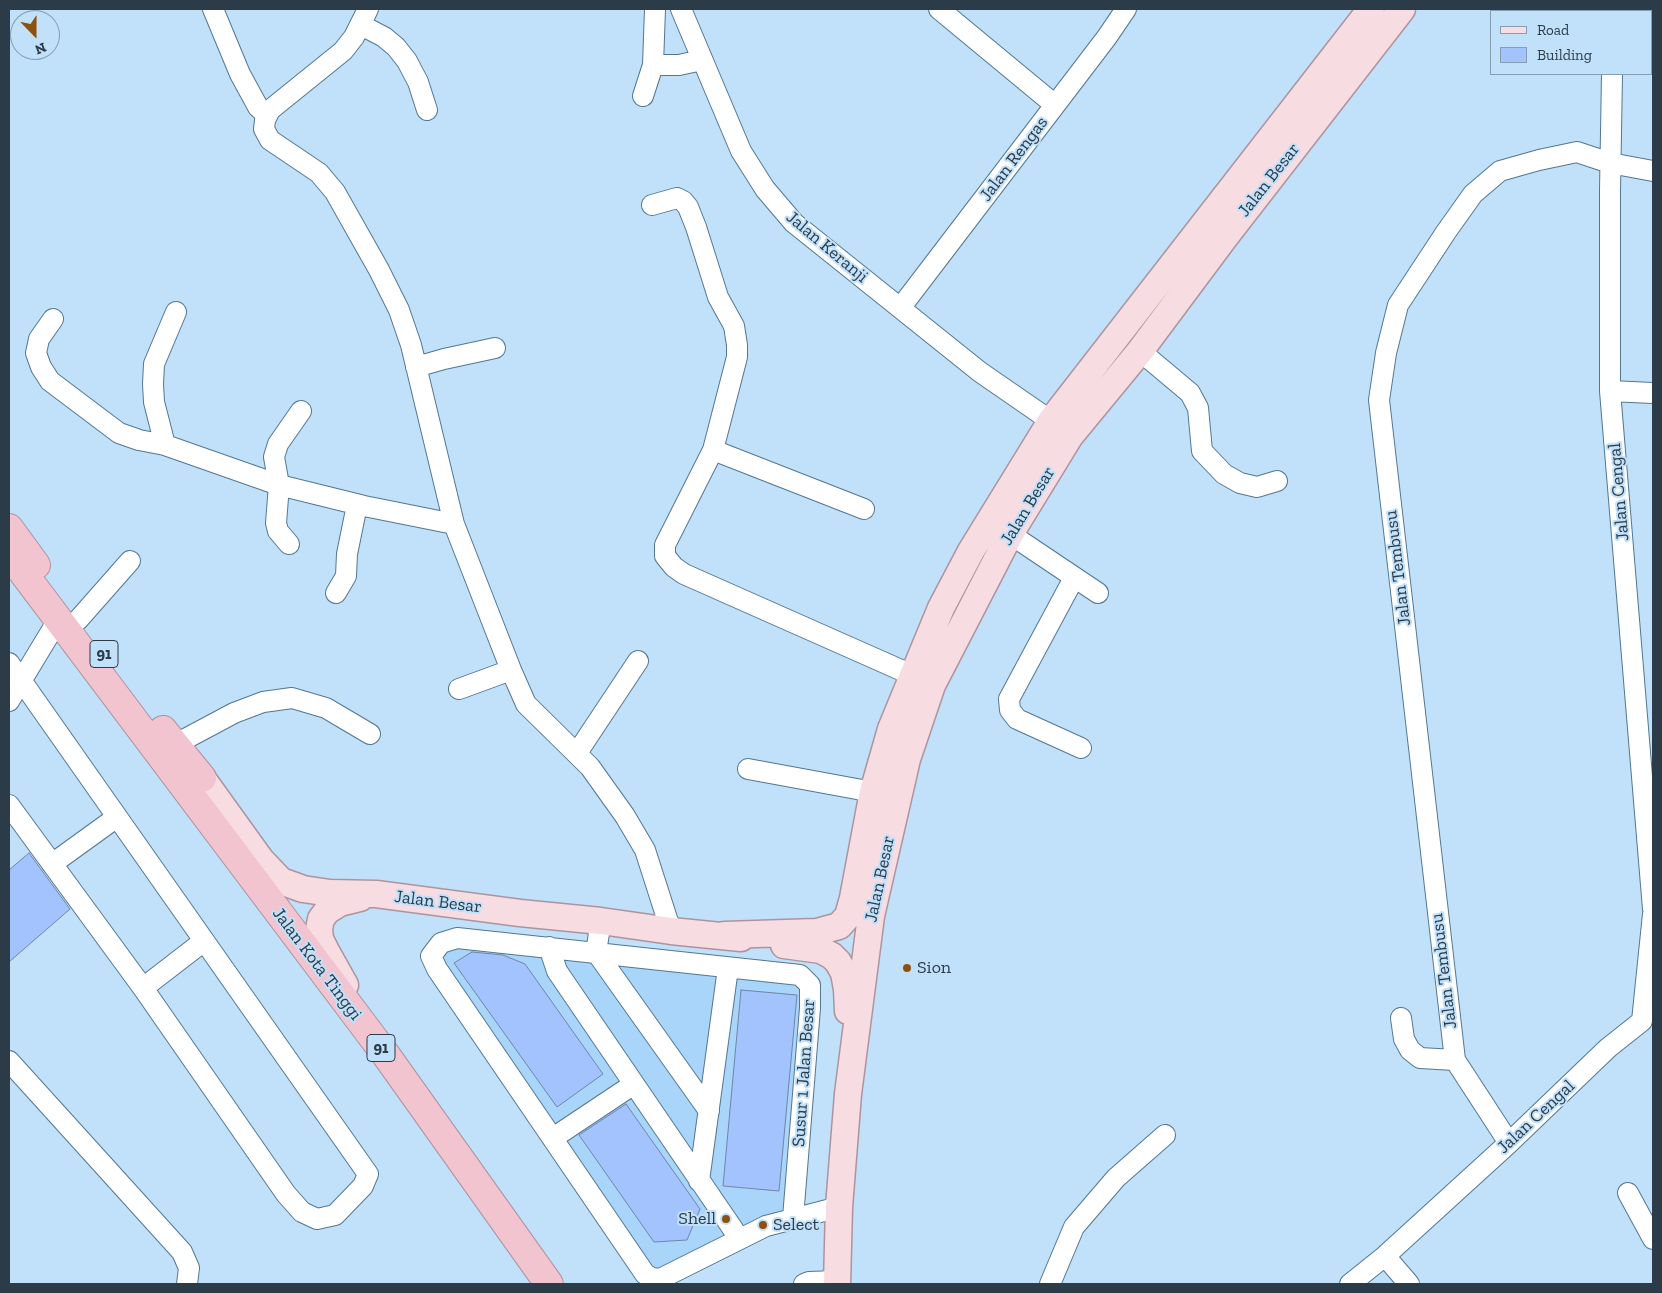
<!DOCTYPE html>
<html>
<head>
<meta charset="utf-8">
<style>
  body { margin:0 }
  #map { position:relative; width:1662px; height:1293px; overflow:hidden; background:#c1e0f9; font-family:"Zilla Slab",serif }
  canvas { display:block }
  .frame { position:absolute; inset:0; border:10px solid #2b3b47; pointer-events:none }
  .legend { position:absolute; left:1490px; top:10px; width:162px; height:65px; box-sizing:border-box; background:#c1e0f9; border:1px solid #859eb2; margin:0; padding:6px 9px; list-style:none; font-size:15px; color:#2b3b47 }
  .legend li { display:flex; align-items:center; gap:10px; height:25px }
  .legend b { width:25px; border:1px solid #859eb2 }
  .north { position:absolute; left:10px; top:10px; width:50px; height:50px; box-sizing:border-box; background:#c1e0f9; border:1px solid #859eb2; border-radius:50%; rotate:158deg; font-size:14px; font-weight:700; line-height:20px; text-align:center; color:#2b3b47 }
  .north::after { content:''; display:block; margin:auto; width:18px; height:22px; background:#8c510f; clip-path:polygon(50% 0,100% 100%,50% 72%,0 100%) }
</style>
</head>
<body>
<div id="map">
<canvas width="1662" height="1293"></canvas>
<div class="frame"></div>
<ul class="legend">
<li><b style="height:6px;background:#f7dce2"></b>Road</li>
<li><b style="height:14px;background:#a2c3fd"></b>Building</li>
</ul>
<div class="north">N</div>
</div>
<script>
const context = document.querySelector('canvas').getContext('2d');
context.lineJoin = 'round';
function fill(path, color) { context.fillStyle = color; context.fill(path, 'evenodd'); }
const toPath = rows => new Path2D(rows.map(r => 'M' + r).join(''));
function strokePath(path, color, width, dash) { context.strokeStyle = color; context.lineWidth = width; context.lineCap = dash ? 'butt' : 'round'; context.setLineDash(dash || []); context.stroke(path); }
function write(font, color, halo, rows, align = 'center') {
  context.font = font + ' "Zilla Slab",serif'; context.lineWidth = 4; context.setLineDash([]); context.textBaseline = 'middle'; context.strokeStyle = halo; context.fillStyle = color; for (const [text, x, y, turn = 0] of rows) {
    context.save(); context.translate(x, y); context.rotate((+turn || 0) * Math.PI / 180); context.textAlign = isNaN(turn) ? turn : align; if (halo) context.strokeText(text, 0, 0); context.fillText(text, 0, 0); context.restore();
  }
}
const built = toPath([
  [437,940,815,984,799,1222,663,1284,432,972]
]);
const building = toPath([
  [29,853,70,909,9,962,9,870,29,853],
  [472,952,503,955,525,964,603,1074,557,1107,454,963,472,952],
  [741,990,797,995,779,1191,723,1186,741,990],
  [626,1104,700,1209,687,1240,654,1242,579,1135,626,1104]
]);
const minor = toPath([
  [213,9,240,74,258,107,267,115],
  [368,9,354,37,343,51,270,110,265,120,264,129,270,140,319,173,335,192,379,270,399,310,411,345,454,524,511,670,526,704,590,767,625,816,645,850,671,931],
  [681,9,741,151,765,189,794,223,980,372,1051,421],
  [939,9,1055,105],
  [1605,9,1606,11],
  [361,25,384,37,396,47,407,61,418,82,427,110],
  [653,65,679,65,702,60],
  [1612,74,1610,191,1610,391,1653,909],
  [643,96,653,65,655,9],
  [652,205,677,198,683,201,688,207,696,227,718,297,734,326,737,345,737,357,713,450,665,545,665,556,674,567,684,574,912,675],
  [901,307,1107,37,1126,9],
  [176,312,154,364,153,384,154,402,165,445,279,485,364,506,454,524],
  [53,319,39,339,36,353,41,367,50,381,119,433,139,440,165,445],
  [1140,351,1190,393,1198,408,1202,451,1224,474,1240,483,1257,487,1277,481],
  [416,367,444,359,495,348],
  [1610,391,1653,393],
  [713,450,864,509],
  [1010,534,1098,593],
  [289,544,278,531,276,523,279,485,274,457,278,444,301,411],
  [1074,578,1009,699,1010,710,1017,719,1081,748],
  [336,593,346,576,347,554,357,505],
  [78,620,130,561],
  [9,663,368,1174,363,1186,335,1215,317,1219,302,1212,286,1194,143,988,9,805],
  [459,689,511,670],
  [9,701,58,620],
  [174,745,234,713,263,702,292,698,326,708,370,734],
  [577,753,638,661],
  [748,769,873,792],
  [52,864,117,817],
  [601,921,596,952,709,1111],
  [549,947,557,971,739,1238],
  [143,988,204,941],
  [1401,1018,1404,1039,1410,1050,1420,1058,1455,1060],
  [9,1061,182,1252,189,1268,187,1284],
  [553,1138,634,1084],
  [1509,1143,1455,1060,1379,400,1386,353,1398,305,1446,232,1473,194,1500,171,1539,160,1577,152,1610,163,1653,171],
  [699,1181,728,968],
  [1628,1193,1653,1239],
  [793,1218,810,1008,810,985,800,975,457,938,441,943,431,956,437,969,645,1274,652,1278,660,1279,766,1226,839,1207],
  [1385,1256,1409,1284],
  [804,1284,809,1282,837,1281],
  [1050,1284,1074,1227,1116,1178,1165,1135],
  [1350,1284,1385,1256,1509,1143,1608,1048,1642,1021,1653,914]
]);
const major = toPath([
  [202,778,261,860,281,881,303,889,330,893,376,894,520,913,601,921,671,931,741,938],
  [725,935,817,932,839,926,848,916,853,898,873,792,891,729,941,608,971,551,1051,421,1371,9],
  [784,945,821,950,832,956,838,962,844,973,847,989,848,1011],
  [345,985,326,951,320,939,319,929,321,919,327,911,340,903,360,898],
  [837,1284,839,1207,848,1094,871,916,907,759,932,685,1010,534,1070,436,1140,351,1225,237,1402,9]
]);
const highway = toPath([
  [9,528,36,565],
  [9,554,386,1055,549,1284],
  [163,730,202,778]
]);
const markers = [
  [907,968,5,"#8c510f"],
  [726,1219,5,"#8c510f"],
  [763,1225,5,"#8c510f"]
];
const shields = [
  [104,654,28],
  [381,1048,28]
];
const shieldNames = [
  ["91",104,654],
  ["91",381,1048]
];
const streetNames = [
  ["Jalan Rengas",1014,159,-53],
  ["Jalan Besar",1269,180,-52],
  ["Jalan Keranji",827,247,40],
  ["Jalan Cengal",1619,492,-95],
  ["Jalan Besar",1028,506,-59],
  ["Jalan Tembusu",1398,568,-97],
  ["Jalan Besar",880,879,-78],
  ["Jalan Besar",438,902,7],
  ["Jalan Kota Tinggi",317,964,53],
  ["Jalan Tembusu",1444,971,-97],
  ["Susur 1 Jalan Besar",804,1073,-86],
  ["Jalan Cengal",1536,1117,-43]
];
const poiNames = [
  ["Sion",917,968],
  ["Shell",716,1219,"right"],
  ["Select",773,1225]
];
fill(built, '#a8d5f9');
fill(building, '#a2c3fd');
strokePath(building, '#7185a9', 1);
strokePath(minor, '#537792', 22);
strokePath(major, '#ac949f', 29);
strokePath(highway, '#ac949f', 30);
strokePath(minor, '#fff', 20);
strokePath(major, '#f7dce2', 26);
strokePath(highway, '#f1c4cf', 28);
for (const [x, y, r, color] of markers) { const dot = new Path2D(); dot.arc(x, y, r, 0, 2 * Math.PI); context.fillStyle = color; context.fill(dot); strokePath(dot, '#c1e0f9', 2); }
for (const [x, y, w] of shields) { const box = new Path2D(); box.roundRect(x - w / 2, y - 13.5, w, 27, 4); context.fillStyle = '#c1e0f9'; context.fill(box); strokePath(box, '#2b3b47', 1); }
write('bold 16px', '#2b3b47', null, shieldNames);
write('18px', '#2b3b47', '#c1e0f9', streetNames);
write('18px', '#2b3b47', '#c1e0f9', poiNames, 'left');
</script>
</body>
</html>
